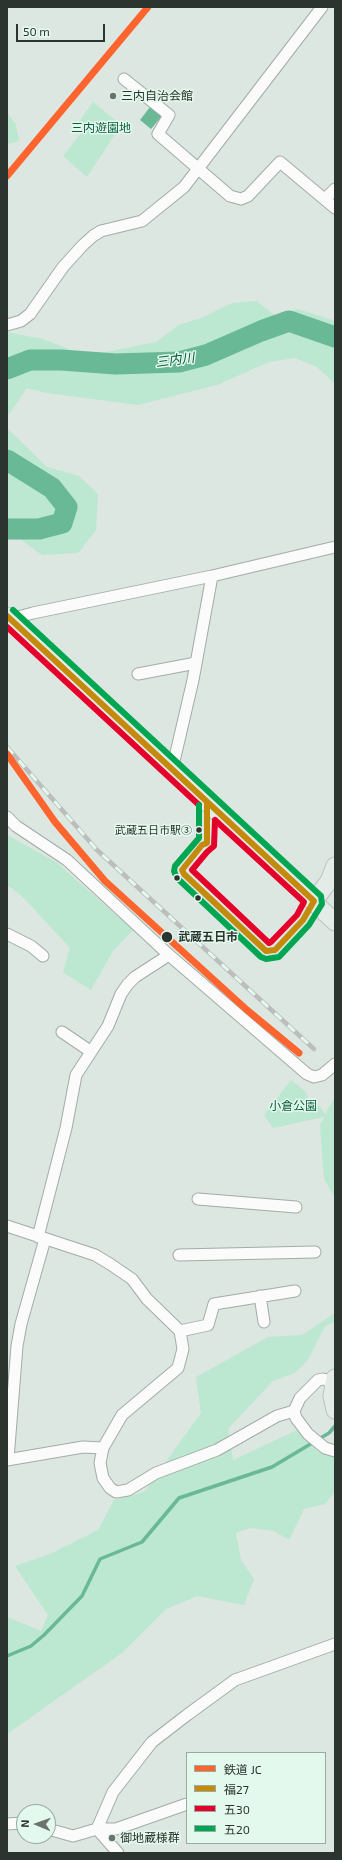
<!DOCTYPE html>
<html>
<head>
<meta charset="utf-8">
<style>
  body { margin:0 }
  #map { position:relative; width:342px; height:1860px; overflow:hidden; background:#dce7e1; font-family:"Exo 2","Noto Sans JP",sans-serif }
  canvas { display:block }
  .frame { position:absolute; inset:0; border:8px solid #2c342f; pointer-events:none }
  .legend { position:absolute; left:186px; top:1752px; width:140px; height:92px; box-sizing:border-box; background:#e4f9ee; border:1px solid #9aaaa2; margin:0; padding:5px 7px; list-style:none; font-size:12px; color:#2c342f }
  .legend li { display:flex; align-items:center; gap:8px; height:20px }
  .legend b { width:20px; border:1px solid #9aaaa2 }
  .north { position:absolute; left:16px; top:1804px; width:40px; height:40px; box-sizing:border-box; background:#e4f9ee; border:1px solid #9aaaa2; border-radius:50%; rotate:272deg; font-size:11px; font-weight:700; line-height:16px; text-align:center; color:#2c342f }
  .north::after { content:''; display:block; margin:auto; width:14px; height:18px; background:#6a736d; clip-path:polygon(50% 0,100% 100%,50% 72%,0 100%) }
  .scale { position:absolute; left:16px; top:24px; width:89px; height:18px; box-sizing:border-box; border:2px solid #2c342f; border-top:0; padding-left:5px; font-size:12px; line-height:14px; white-space:nowrap; color:#2c342f; -webkit-text-stroke:3px #e4f9ee; paint-order:stroke }
</style>
</head>
<body>
<div id="map">
<canvas width="342" height="1860"></canvas>
<div class="frame"></div>
<ul class="legend">
<li><b style="height:5px;background:#fe642e"></b>鉄道 JC</li>
<li><b style="height:5px;background:#c48a0c"></b>福27</li>
<li><b style="height:5px;background:#e4002b"></b>五30</li>
<li><b style="height:5px;background:#00a651"></b>五20</li>
</ul>
<div class="north">N</div>
<div class="scale">50 m</div>
</div>
<script>
const context = document.querySelector('canvas').getContext('2d');
context.lineJoin = 'round';
function fill(path, color) { context.fillStyle = color; context.fill(path, 'evenodd'); }
const toPath = rows => new Path2D(rows.map(r => 'M' + r).join(''));
function strokePath(path, color, width, dash) { context.strokeStyle = color; context.lineWidth = width; context.lineCap = dash ? 'butt' : 'round'; context.setLineDash(dash || []); context.stroke(path); }
function write(font, color, halo, rows, align = 'center') {
  context.font = font + ' "Exo 2","Noto Sans JP",sans-serif'; context.lineWidth = 3; context.setLineDash([]); context.textBaseline = 'middle'; context.strokeStyle = halo; context.fillStyle = color; for (const [text, x, y, turn = 0] of rows) {
    context.save(); context.translate(x, y); context.rotate((+turn || 0) * Math.PI / 180); context.textAlign = isNaN(turn) ? turn : align; if (halo) context.strokeText(text, 0, 0); context.fillText(text, 0, 0); context.restore();
  }
}
const green = toPath([
  [93,102,120,124,113,137,87,177,63,156,85,128,79,122],
  [7,112,16,125,19,141,7,144],
  [257,301,274,315,298,309,335,321,335,384,317,367,295,358,269,362,217,385,138,405,47,393,27,388,7,417,7,332,43,339,87,356,156,342,179,325,201,318,232,303],
  [7,428,47,467,79,476,98,494,96,530,78,553,42,555,16,536,7,538],
  [7,835,56,862,133,930,113,951,91,990,63,972,70,948,22,896,7,885],
  [291,1080,306,1092,308,1099,314,1099,325,1114,335,1097,335,1197,324,1179,320,1125,324,1117,273,1128,264,1115],
  [335,1313,335,1322,325,1326,308,1360,295,1373,273,1381,228,1429,233,1460,297,1430,318,1452,335,1454,335,1492,325,1504,304,1509,289,1540,274,1531,250,1528,236,1533,241,1560,254,1579,244,1605,197,1596,166,1609,122,1653,7,1734,7,1617,41,1631,48,1615,15,1566,50,1554,98,1530,114,1500,144,1492,201,1413,196,1377,268,1337,302,1335]
]);
const water = toPath([
  [150,107,162,116,151,129,140,120]
]);
const stream = toPath([
  [7,1656,31,1646,44,1635,82,1596,100,1559,142,1542,179,1498,272,1467,329,1433,335,1426]
]);
const river = toPath([
  [7,369,30,360,61,360,116,364,179,362,206,355,261,331,289,321,335,337],
  [7,460,52,488,67,507,62,523,39,529,7,529]
]);
const street = toPath([
  [124,79,169,115,158,134,230,196,241,199,248,196,280,162,335,208],
  [325,199,335,189],
  [7,325,21,321,30,314,63,267,83,245,93,236,101,231,142,221,184,187,322,7],
  [7,620,33,613,212,576,335,547],
  [138,674,196,663],
  [172,770,193,680,212,576],
  [7,817,16,826,67,860,169,955,307,1074,314,1077,322,1075,335,1064],
  [7,934,31,946,43,956],
  [62,1032,90,1051],
  [198,1199,296,1207],
  [7,1226,95,1255,110,1264,132,1279,147,1299,180,1331,183,1349,178,1368,122,1415,103,1448,100,1463,103,1478,110,1488,116,1492,128,1490,156,1473,217,1450,277,1416,294,1411,300,1398,318,1380,323,1379,335,1382],
  [38,1237,66,1128,76,1075,108,1026,121,994,128,984,135,977,169,955],
  [179,1255,315,1252],
  [260,1296,264,1322],
  [180,1331,208,1325,214,1304,295,1291],
  [294,1411,296,1418,308,1434,325,1448,335,1451],
  [8,1459,17,1346,21,1324,45,1239],
  [7,1460,83,1447,103,1448],
  [7,1824,24,1823],
  [48,1829,73,1836,97,1829,113,1792,152,1742,187,1715,235,1680,335,1644],
  [97,1829,116,1829,187,1804],
  [97,1829,118,1853]
]);
const primary = toPath([
  [7,616,335,922],
  [314,901,329,881,335,866],
  [335,1378,332,1396,335,1410]
]);
const rail = toPath([
  [7,747,97,850,314,1049]
]);
const bus1 = toPath([
  [7,616,314,901,303,920,275,950,266,951,184,874,182,870,202,845,207,843,207,802]
]);
const bus2 = toPath([
  [7,627,199,805],
  [215,820,304,902,297,915,271,942,269,943,192,870,207,852,214,846,215,820]
]);
const bus3 = toPath([
  [13,610,321,896,322,904,309,925,279,957,266,959,261,957,177,878,174,871,175,866,199,838,199,805]
]);
const rail1 = toPath([
  [7,176,148,7],
  [7,754,55,822,105,881,247,1010,299,1053]
]);
const markers = [
  [113,96,4,"#6a736d"],
  [199,830,3.5,"#2c342f"],
  [177,878,3.5,"#2c342f"],
  [198,898,3.5,"#2c342f"],
  [167,937,6,"#2c342f"],
  [112,1838,4,"#6a736d"]
];
const busNames = [
  ["武蔵五日市駅③",192,830]
];
const poiNames = [
  ["三内自治会館",121,96],
  ["御地蔵様群",120,1838]
];
const parkNames = [
  ["三内遊園地",101,128],
  ["小倉公園",293,1106]
];
const stopNames = [
  ["武蔵五日市",178,937]
];
const waterNames = [
  ["三内川",175,360,-7]
];
fill(green, '#bce7d1');
fill(water, '#69b896');
strokePath(stream, '#69b896', 3.5);
strokePath(river, '#69b896', 21);
strokePath(street, '#a3aca7', 13);
strokePath(primary, '#bcc2bf', 19);
strokePath(street, '#fafbfa', 11);
strokePath(primary, '#e4ece8', 17);
strokePath(rail, '#bbbebc', 4.5);
strokePath(rail, '#e4f9ee', 3, [9]);
strokePath(bus1, '#c48a0c', 6);
strokePath(bus2, '#e4002b', 6);
strokePath(bus3, '#00a651', 6);
strokePath(rail1, '#fe642e', 7);
for (const [x, y, r, color] of markers) { const dot = new Path2D(); dot.arc(x, y, r, 0, 2 * Math.PI); context.fillStyle = color; context.fill(dot); strokePath(dot, '#e4f9ee', 1.5); }
write('11px', '#2c342f', '#e4f9ee', busNames, 'right');
write('12px', '#2c342f', '#e4f9ee', poiNames, 'left');
write('12px', '#0b5e3f', '#e4f9ee', parkNames);
write('bold 12px', '#2c342f', '#e4f9ee', stopNames, 'left');
write('italic 13px', '#005738', '#e4f9ee', waterNames);
</script>
</body>
</html>
